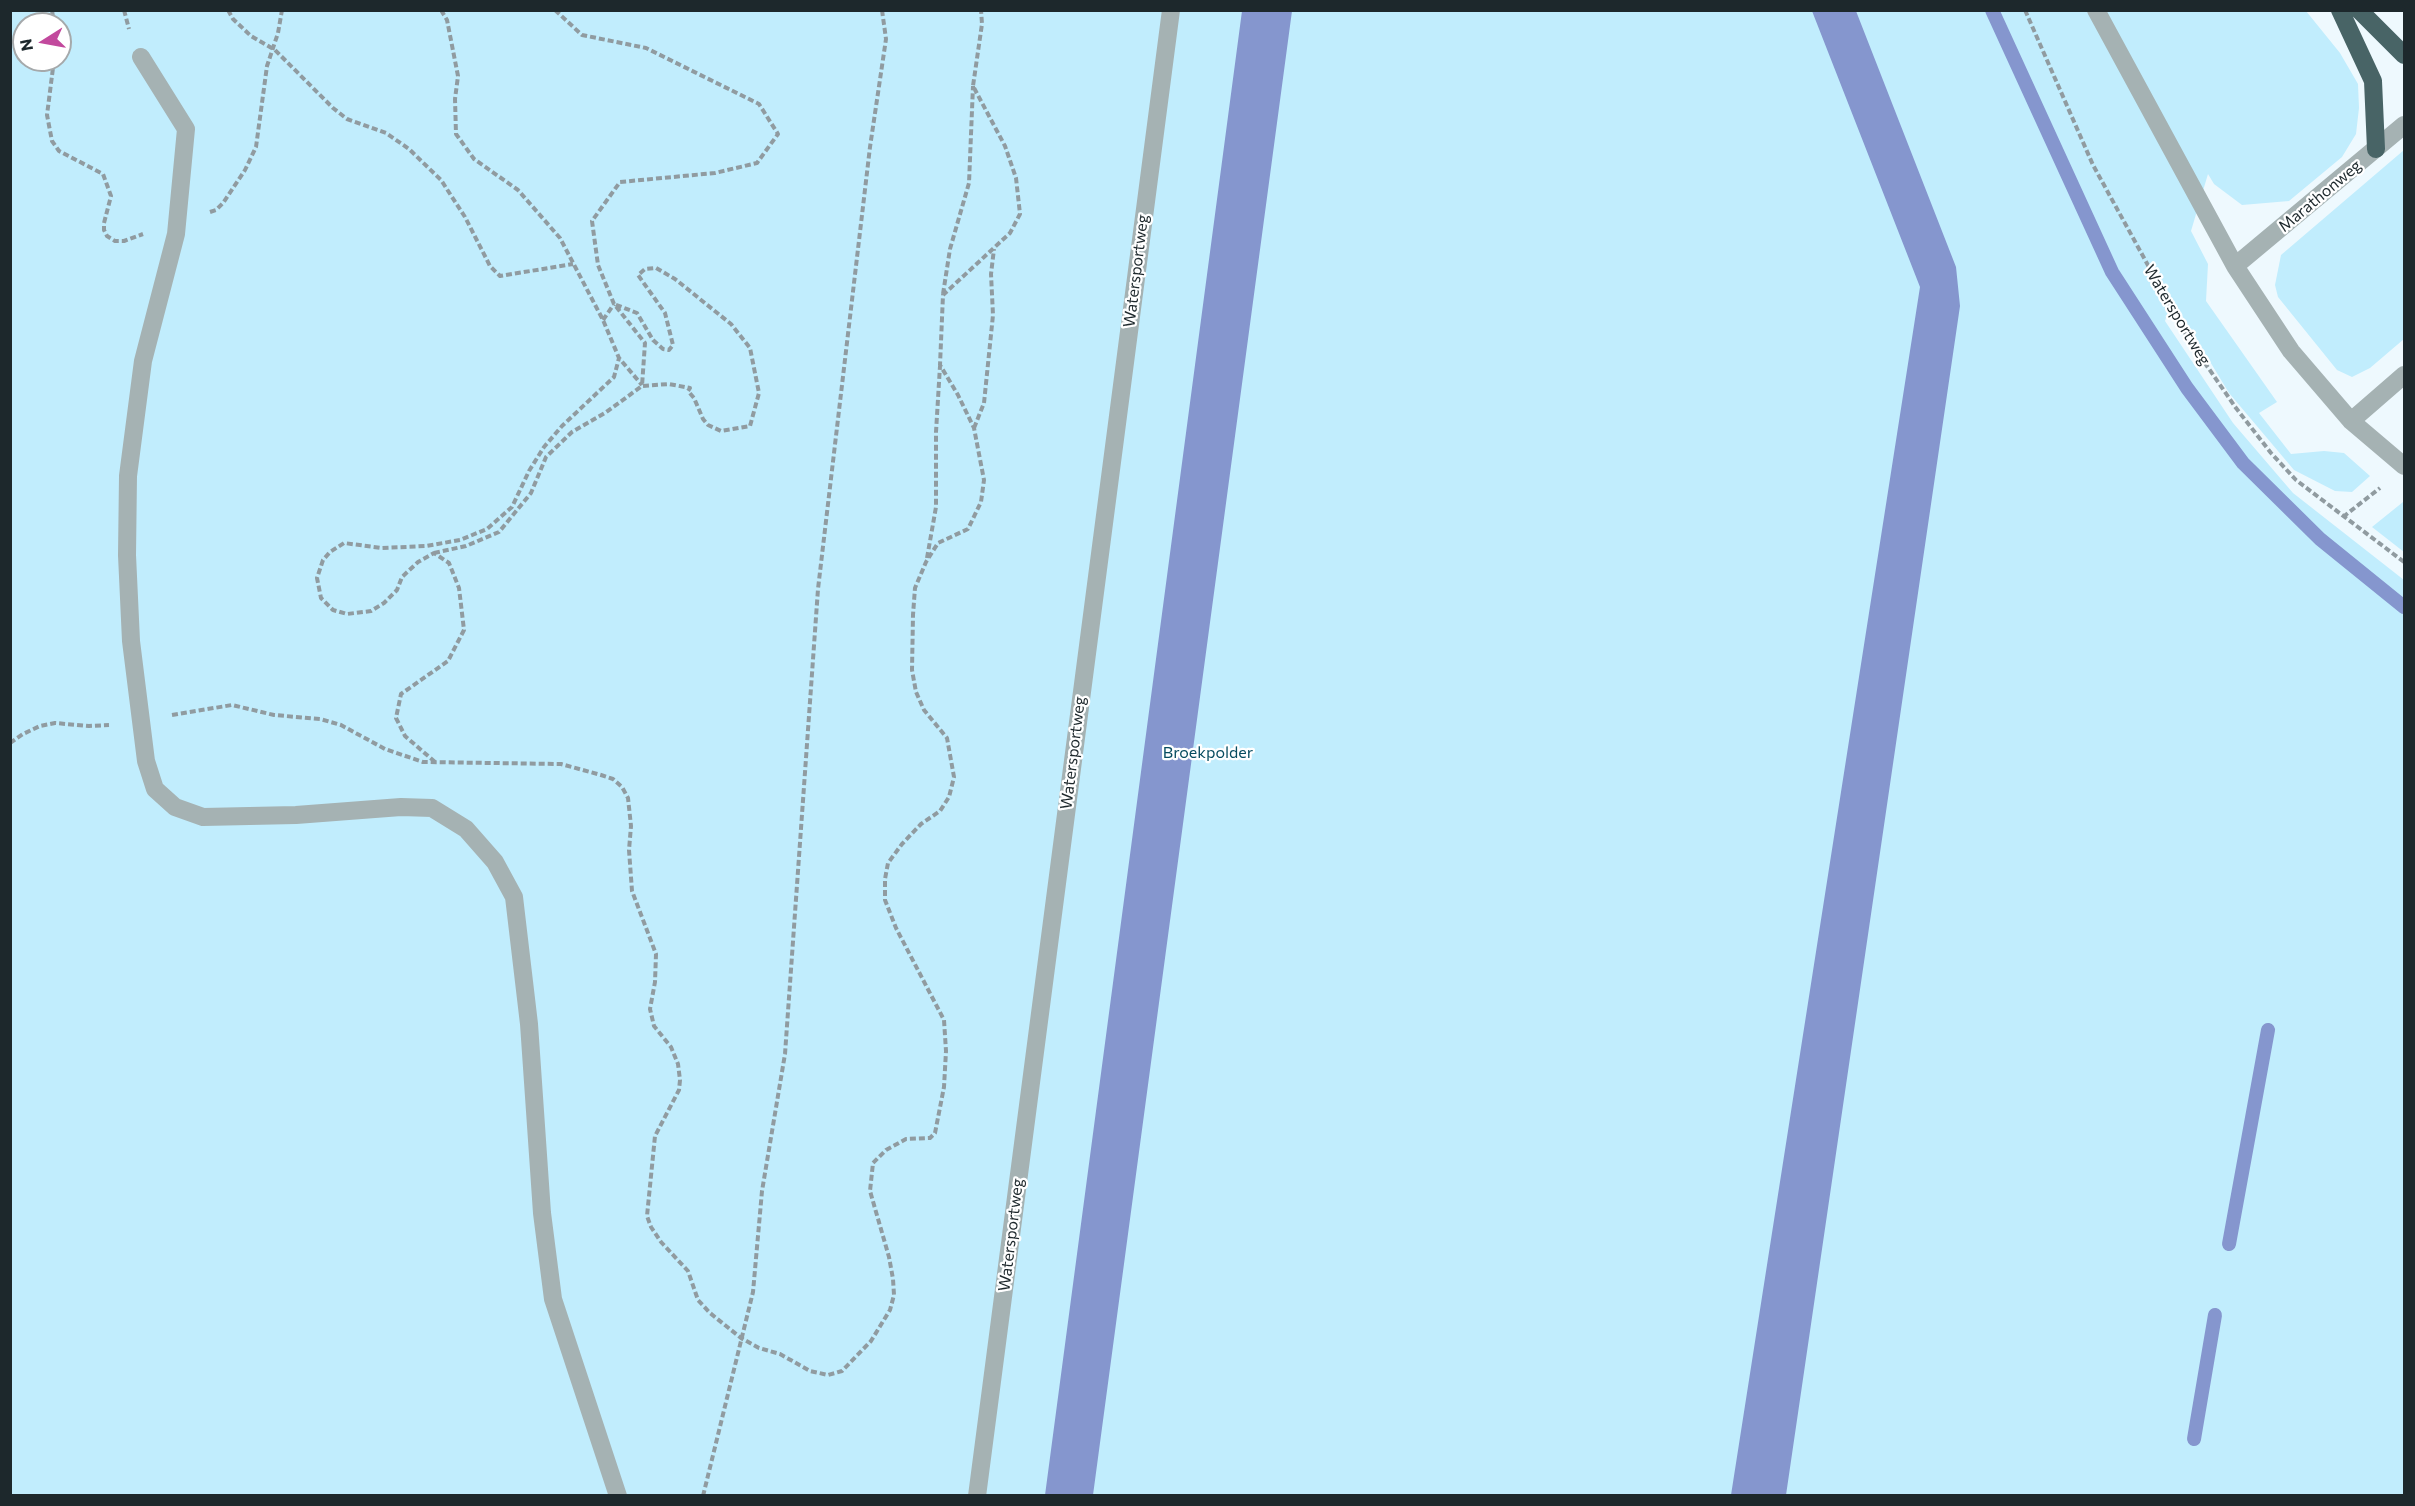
<!DOCTYPE html>
<html>
<head>
<meta charset="utf-8">
<style>
  body { margin:0 }
  #map { position:relative; width:2415px; height:1506px; overflow:hidden; background:#eef9fe; font-family:Commissioner,sans-serif }
  canvas { display:block }
  .frame { position:absolute; inset:0; border:12px solid #1d282c; pointer-events:none }
  .north { position:absolute; left:12px; top:12px; width:60px; height:60px; box-sizing:border-box; background:#fff; border:2px solid #a5a9ab; border-radius:50%; rotate:259deg; font-size:16px; font-weight:700; line-height:24px; text-align:center; color:#1d282c }
  .north::after { content:''; display:block; margin:auto; width:21px; height:27px; background:#c2499d; clip-path:polygon(50% 0,100% 100%,50% 72%,0 100%) }
</style>
</head>
<body>
<div id="map">
<canvas width="2415" height="1506"></canvas>
<div class="frame"></div>
<div class="north">N</div>
</div>
<script>
const context = document.querySelector('canvas').getContext('2d');
context.lineJoin = 'round';
function fill(path, color) { context.fillStyle = color; context.fill(path, 'evenodd'); }
const toPath = rows => new Path2D(rows.map(r => 'M' + r).join(''));
function strokePath(path, color, width, dash) { context.strokeStyle = color; context.lineWidth = width; context.lineCap = dash ? 'butt' : 'round'; context.setLineDash(dash || []); context.stroke(path); }
function write(font, color, halo, rows, align = 'center') {
  context.font = font + ' Commissioner,sans-serif'; context.lineWidth = 4.5; context.setLineDash([]); context.textBaseline = 'middle'; context.strokeStyle = halo; context.fillStyle = color; for (const [text, x, y, turn = 0] of rows) {
    context.save(); context.translate(x, y); context.rotate((+turn || 0) * Math.PI / 180); context.textAlign = isNaN(turn) ? turn : align; if (halo) context.strokeText(text, 0, 0); context.fillText(text, 0, 0); context.restore();
  }
}
const green = toPath([
  [10,11,2306,11,2340,53,2358,84,2359,108,2356,134,2342,157,2289,201,2242,205,2214,184,2208,174,2191,231,2208,264,2206,301,2277,402,2259,413,2291,454,2324,451,2344,453,2370,476,2352,492,2335,491,2294,470,2229,393,2172,299,2165,321,2233,423,2293,493,2404,580,2404,1495,11,1495],
  [24,24,60,24,60,60,24,60],
  [2404,150,2404,339,2370,368,2352,377,2337,370,2278,297,2275,285,2281,255],
  [2403,502,2404,502,2404,552,2372,527]
]);
const water = toPath([
  [1242,11,1292,11,1093,1495,1045,1495],
  [1812,11,1856,11,1956,267,1960,306,1786,1495,1731,1495,1920,287]
]);
const stream = toPath([
  [1992,10,2112,272,2187,388,2243,463,2320,539,2404,607],
  [2229,1244,2268,1030],
  [2194,1439,2215,1315]
]);
const path = toPath([
  [52,10,54,24],
  [124,10,129,29],
  [228,10,233,19,251,36,275,50,333,108,347,119,386,133,409,149,441,180,465,217,490,266,500,276,573,264],
  [441,10,447,20,458,76,455,99,456,134,474,159,518,190,560,238,603,320,619,358,642,385],
  [555,10,582,35,646,48,759,104,778,134,757,163,715,173,620,182,592,221,598,265,614,304,645,343,642,386],
  [2025,10,2093,165,2189,340,2236,408,2271,453,2296,480,2404,562],
  [54,60,47,115,52,141,59,151,103,174,111,196,104,223,104,230,107,236,115,241,124,241,143,234],
  [210,212,216,210,223,203,245,170,256,147,267,66,278,33,282,10],
  [943,294,950,249,969,183,973,86],
  [603,320,614,304],
  [974,428,984,403,993,315,991,274,994,249],
  [2343,517,2380,488],
  [434,553,466,546,499,532,531,493,546,457,572,432,605,413,642,386,669,384,690,388,688,391,694,398,703,419,708,425,721,431,750,426,759,393,750,348,731,324,675,279,656,268,645,269,638,275,665,313,673,345,669,350,663,349,653,340,637,313,614,304],
  [927,558,936,507,936,432,940,366],
  [172,715,232,705,274,715,320,719,341,725,385,749,423,762,561,764,601,775,613,779,622,787,628,798,631,826,629,850,632,891,656,954,655,982,650,1009,654,1026,671,1047,678,1064,680,1080,679,1090,655,1136,647,1216,651,1227,661,1242,688,1271,698,1300,710,1313,741,1338,759,1348,780,1354,810,1371,828,1375,842,1371,871,1341,890,1310,894,1295,893,1279,889,1257,870,1191,873,1163,886,1150,906,1139,930,1138,935,1133,944,1087,946,1051,944,1020,896,928,885,900,885,879,888,863,902,844,921,824,940,811,949,797,954,777,947,738,924,710,916,692,912,670,913,615,915,588,926,562,938,543,968,529,981,502,984,480,974,428,958,395,940,365,943,295,1010,233,1020,214,1016,178,1005,146,973,86,982,24,981,10],
  [10,743,23,734,40,726,55,723,89,726,109,725],
  [435,762,405,736,396,718,401,694,448,661,464,630,459,588,449,563,434,553,418,562,402,577,397,590,384,603,371,611,347,614,333,610,321,598,317,578,323,560,330,552,344,543,382,548,426,546,460,540,487,529,512,507,529,471,544,447,562,426,614,377,619,358],
  [703,1496,753,1292,762,1191,785,1054,818,589,870,147,886,39,882,10]
]);
const minor = toPath([
  [2096,10,2235,266,2291,351,2351,421,2404,466],
  [141,57,186,129,176,234,143,361,128,476,127,555,131,641,146,761,155,789,175,807,203,817,296,815,401,807,432,808,466,829,495,862,514,897,529,1024,542,1213,553,1299,618,1496],
  [2235,266,2404,125],
  [2351,421,2404,375],
  [977,1496,1171,10]
]);
const highway = toPath([
  [2340,10,2373,81,2376,149],
  [2359,10,2404,55]
]);
const streetNames = [
  ["Marathonweg",2320,196,-40],
  ["Watersportweg",1136,271,-83],
  ["Watersportweg",2177,315,59],
  ["Watersportweg",1073,753,-83],
  ["Watersportweg",1011,1235,-83]
];
const parkNames = [
  ["Broekpolder",1208,753]
];
fill(green, '#c1edfd');
fill(water, '#8596ce');
strokePath(stream, '#8596ce', 14);
strokePath(path, '#909ba0', 4, [6, 3]);
strokePath(minor, '#a5b2b3', 18);
strokePath(highway, '#486466', 18);
write('16px', '#1d282c', '#fff', streetNames);
write('16px', '#074c60', '#fff', parkNames);
</script>
</body>
</html>
